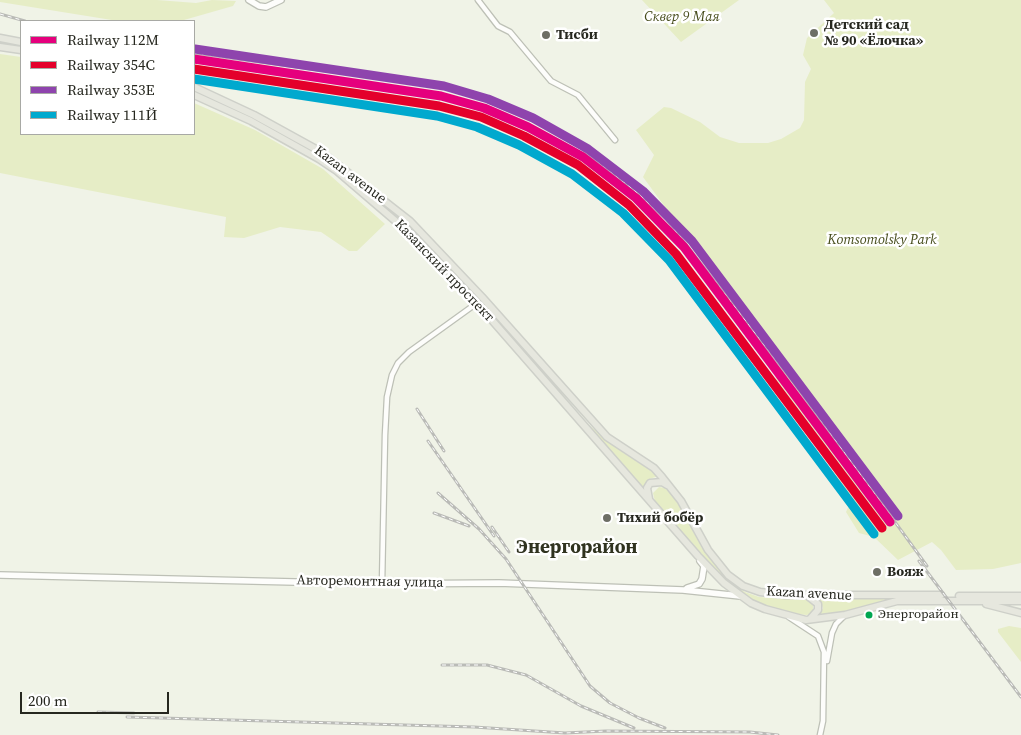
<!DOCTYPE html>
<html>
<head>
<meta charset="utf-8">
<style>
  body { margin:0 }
  #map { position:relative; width:1021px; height:735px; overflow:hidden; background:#f0f3e7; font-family:"Source Serif 4",serif }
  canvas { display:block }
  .legend { position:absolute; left:20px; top:20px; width:175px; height:115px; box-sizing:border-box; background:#fff; border:1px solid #a8a9a5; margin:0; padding:6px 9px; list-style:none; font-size:15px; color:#26271f }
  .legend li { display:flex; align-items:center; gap:10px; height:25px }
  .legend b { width:25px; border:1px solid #a8a9a5 }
  .scale { position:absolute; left:20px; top:692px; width:149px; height:22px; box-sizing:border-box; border:2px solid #26271f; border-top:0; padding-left:6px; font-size:15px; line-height:18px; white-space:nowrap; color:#26271f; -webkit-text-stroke:4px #fff; paint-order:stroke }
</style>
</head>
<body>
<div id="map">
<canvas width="1021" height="735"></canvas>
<ul class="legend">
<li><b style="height:6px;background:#e5007d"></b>Railway 112М</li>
<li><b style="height:6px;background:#e4002b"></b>Railway 354С</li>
<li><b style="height:6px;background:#8e44ad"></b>Railway 353Е</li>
<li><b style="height:6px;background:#00a9ce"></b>Railway 111Й</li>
</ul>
<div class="scale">200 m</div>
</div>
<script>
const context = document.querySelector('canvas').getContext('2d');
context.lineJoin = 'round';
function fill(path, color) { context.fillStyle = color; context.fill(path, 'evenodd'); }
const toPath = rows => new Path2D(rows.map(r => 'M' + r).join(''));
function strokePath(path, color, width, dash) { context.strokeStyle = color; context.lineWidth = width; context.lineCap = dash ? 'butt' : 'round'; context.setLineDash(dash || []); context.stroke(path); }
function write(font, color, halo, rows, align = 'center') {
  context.font = font + ' "Source Serif 4",serif'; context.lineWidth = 5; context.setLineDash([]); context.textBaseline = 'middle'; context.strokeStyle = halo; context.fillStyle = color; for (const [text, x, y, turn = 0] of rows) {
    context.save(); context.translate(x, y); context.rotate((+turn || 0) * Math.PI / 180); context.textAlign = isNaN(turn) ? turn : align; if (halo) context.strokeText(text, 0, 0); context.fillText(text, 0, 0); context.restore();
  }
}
const green = toPath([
  [0,0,157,0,196,3,212,0,236,1,233,6,184,20,118,21,0,2],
  [642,0,739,0,681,42],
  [824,0,1021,0,1021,563,993,569,956,570,941,550,932,542,898,560,874,537,859,533,846,512,852,499,774,381,782,366,643,177,654,155,636,130,664,107,671,108,700,122,720,137,739,143,768,143,781,139,800,128,804,120,805,82,811,69,803,55,807,38,834,13],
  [0,54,21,57,21,134,194,134,194,103,255,130,323,169,385,224,357,251,349,251,321,232,280,227,244,238,224,237,226,217,0,173],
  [589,425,618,449,659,476,649,479,643,489],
  [659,487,666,488,675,497,702,548,732,583,745,592,759,597,808,600,813,604,813,612,807,615,795,614,759,604,724,579,655,502,653,493],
  [819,599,888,599,847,612,819,616,823,608],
  [1009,626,1021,628,1021,662,998,632,998,629]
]);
const street = toPath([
  [478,0,498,26,510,32,551,81,578,95,615,140],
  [382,584,385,435,387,397,392,375,398,363,409,352,477,303],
  [789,617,818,636,824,652,823,721,820,735],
  [827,661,832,633,836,624,844,616]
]);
const secondary = toPath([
  [249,0,259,6,266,7,281,0],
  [0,575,379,584,499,583,683,590,740,596],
  [687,588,699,584,702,579,704,566,700,561]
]);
const primary = toPath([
  [0,38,21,42],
  [0,47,21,50],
  [194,87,254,115,323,153,410,221,482,297,607,437,654,468,662,477,681,501,708,550,728,575,743,586,760,592,785,595,941,595],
  [194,95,251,121,319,159,337,171,420,242,477,303,698,556,724,583,751,603,765,609,806,620,845,615,897,601,1021,601],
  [649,499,647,488,650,483,662,482,667,485],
  [959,596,1021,596],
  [809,597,818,604,818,610,810,619],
  [986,604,1021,613]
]);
const rail = toPath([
  [0,14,25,21],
  [194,53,449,88,493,100,558,130,634,190,667,220,794,383,927,566],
  [417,409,444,451],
  [428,441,494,536],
  [438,493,479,529,506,559,590,686,610,703,639,718,665,728],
  [434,513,469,526],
  [492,527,509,552],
  [919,561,1021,697],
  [442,665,487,665,526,675,581,706,634,728],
  [98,712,134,713],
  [127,717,474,727,565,733,606,731,750,732,778,735]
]);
const rail1 = toPath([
  [194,59,441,96,484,108,528,127,583,157,636,198,684,247,890,522]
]);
const rail2 = toPath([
  [194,69,439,106,481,117,524,136,578,165,629,205,676,254,882,528]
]);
const rail3 = toPath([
  [195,49,444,86,488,99,533,118,588,149,643,191,692,241,898,516]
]);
const rail4 = toPath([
  [194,79,437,116,477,127,519,145,572,174,623,213,669,260,874,534]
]);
const markers = [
  [814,33,5,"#6d6e65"],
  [546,35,5,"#6d6e65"],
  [607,518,5,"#6d6e65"],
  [877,572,5,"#6d6e65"],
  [869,615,4.5,"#00a651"]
];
const busNames = [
  ["Энергорайон",878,615]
];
const parkNames = [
  ["Сквер 9 Мая",682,17],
  ["Komsomolsky Park",882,240]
];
const poiNames = [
  ["Детский сад",824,25],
  ["№ 90 «Ёлочка»",824,41],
  ["Тисби",556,35],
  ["Тихий бобёр",617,518],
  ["Вояж",887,572]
];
const streetNames = [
  ["Kazan avenue",350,175,37],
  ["Казанский проспект",444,271,46],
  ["Авторемонтная улица",370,582,1],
  ["Kazan avenue",809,594,3]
];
const districtNames = [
  ["Энергорайон",577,548]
];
fill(green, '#e6edc6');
strokePath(street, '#bdc0b6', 7);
strokePath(secondary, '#bdc0b6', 8);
strokePath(primary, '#ced0c9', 9);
strokePath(street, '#fdfdfb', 4.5);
strokePath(secondary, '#fdfdfb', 5.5);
strokePath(primary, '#e6e7de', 6);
strokePath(rail, '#babbb7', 3);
strokePath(rail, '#fff', 1, [4]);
strokePath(rail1, '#e5007d', 9);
strokePath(rail2, '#e4002b', 9);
strokePath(rail3, '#8e44ad', 9);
strokePath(rail4, '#00a9ce', 9);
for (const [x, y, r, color] of markers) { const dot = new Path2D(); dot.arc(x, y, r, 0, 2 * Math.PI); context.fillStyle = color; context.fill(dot); strokePath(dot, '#fff', 2); }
write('13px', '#26271f', '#fff', busNames, 'left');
write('italic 14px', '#464c1b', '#fff', parkNames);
write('bold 14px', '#26271f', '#fff', poiNames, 'left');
write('14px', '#26271f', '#fff', streetNames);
write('bold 19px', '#303320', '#fff', districtNames);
</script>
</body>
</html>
